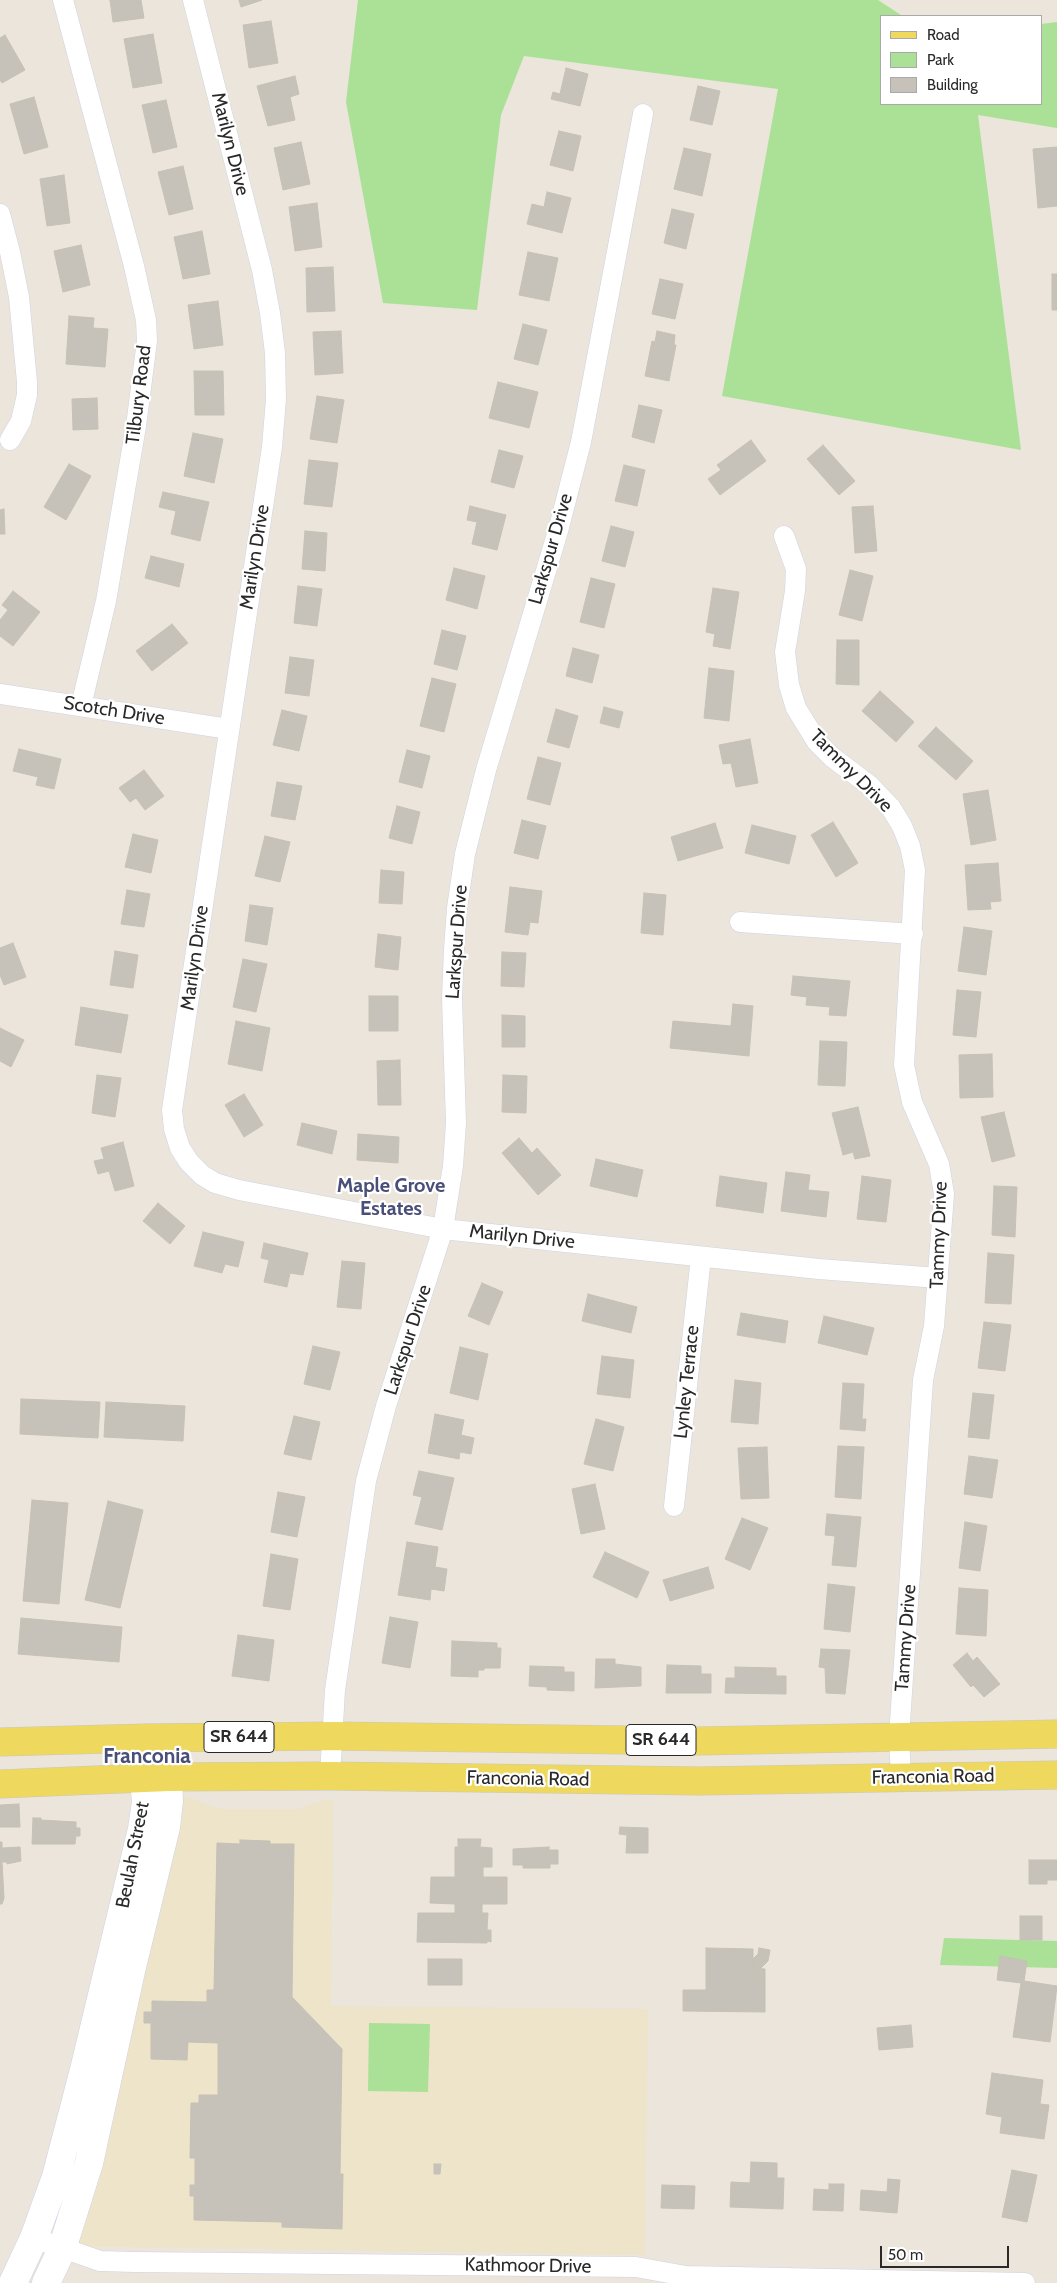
<!DOCTYPE html>
<html>
<head>
<meta charset="utf-8">
<style>
  body { margin:0 }
  #map { position:relative; width:1057px; height:2283px; overflow:hidden; background:#ebe5db; font-family:Cabin,sans-serif }
  canvas { display:block }
  .legend { position:absolute; left:880px; top:15px; width:162px; height:90px; box-sizing:border-box; background:#fff; border:1px solid #a9a9a9; margin:0; padding:6px 9px; list-style:none; font-size:15px; color:#292929 }
  .legend li { display:flex; align-items:center; gap:10px; height:25px }
  .legend b { width:25px; border:1px solid #a9a9a9 }
  .scale { position:absolute; left:880px; top:2246px; width:129px; height:22px; box-sizing:border-box; border:2px solid #292929; border-top:0; padding-left:6px; font-size:15px; line-height:18px; white-space:nowrap; color:#292929; -webkit-text-stroke:4px #fff; paint-order:stroke }
</style>
</head>
<body>
<div id="map">
<canvas width="1057" height="2283"></canvas>
<ul class="legend">
<li><b style="height:6px;background:#eed85d"></b>Road</li>
<li><b style="height:14px;background:#abe197"></b>Park</li>
<li><b style="height:14px;background:#c6c2ba"></b>Building</li>
</ul>
<div class="scale">50 m</div>
</div>
<script>
const context = document.querySelector('canvas').getContext('2d');
context.lineJoin = 'round';
function fill(path, color) { context.fillStyle = color; context.fill(path, 'evenodd'); }
const toPath = rows => new Path2D(rows.map(r => 'M' + r).join(''));
function strokePath(path, color, width, dash) { context.strokeStyle = color; context.lineWidth = width; context.lineCap = dash ? 'butt' : 'round'; context.setLineDash(dash || []); context.stroke(path); }
function write(font, color, halo, rows, align = 'center') {
  context.font = font + ' Cabin,sans-serif'; context.lineWidth = 4.5; context.setLineDash([]); context.textBaseline = 'middle'; context.strokeStyle = halo; context.fillStyle = color; for (const [text, x, y, turn = 0] of rows) {
    context.save(); context.translate(x, y); context.rotate((+turn || 0) * Math.PI / 180); context.textAlign = isNaN(turn) ? turn : align; if (halo) context.strokeText(text, 0, 0); context.fillText(text, 0, 0); context.restore();
  }
}
const education = toPath([
  [179,1797,191,1798,219,1809,296,1809,325,1800,333,1800,331,2006,648,2009,645,2255,64,2246]
]);
const green = toPath([
  [358,0,878,0,901,15,912,16,881,16,881,104,1041,104,1041,24,1057,22,1057,128,978,115,1021,450,722,396,778,89,524,56,501,115,477,310,383,303,346,102],
  [944,1938,1057,1941,1057,1968,940,1965],
  [369,2023,430,2024,428,2092,368,2091]
]);
const building = toPath([
  [110,0,141,0,144,18,113,22,110,0],
  [239,0,262,0,241,7,239,0],
  [271,21,278,63,249,68,243,25,271,21],
  [153,34,162,83,133,88,124,39,153,34],
  [5,35,25,70,2,83,0,80,0,38,5,35],
  [566,68,588,74,580,106,551,99,553,92,560,94,566,68],
  [295,76,299,94,290,97,295,120,268,126,257,86,295,76],
  [698,86,720,91,712,125,690,120,698,86],
  [34,97,48,147,24,154,10,104,34,97],
  [166,100,177,147,153,153,142,105,166,100],
  [559,131,581,136,573,171,550,165,559,131],
  [301,142,310,184,283,190,274,148,301,142],
  [1057,147,1057,206,1038,208,1033,149,1057,147],
  [684,148,711,154,702,196,674,189,684,148],
  [183,166,193,209,169,215,158,172,183,166],
  [64,175,70,223,47,226,40,179,64,175],
  [547,192,571,198,562,233,527,224,532,204,544,207,547,192],
  [317,203,322,247,295,251,289,207,317,203],
  [672,209,694,214,686,249,664,243,672,209],
  [202,231,210,274,183,279,174,237,202,231],
  [81,245,90,285,63,292,54,251,81,245],
  [528,252,558,258,549,301,519,295,528,252],
  [333,267,335,311,307,312,306,268,333,267],
  [1052,274,1057,274,1057,310,1052,310,1052,274],
  [660,279,683,284,675,319,652,314,660,279],
  [218,301,223,345,194,349,188,305,218,301],
  [69,316,94,318,93,328,108,329,105,367,66,364,69,316],
  [523,324,547,330,538,365,514,359,523,324],
  [341,331,343,373,315,375,313,332,341,331],
  [657,331,675,335,674,345,676,345,669,381,645,376,652,341,655,342,657,331],
  [194,371,223,371,224,415,195,415,194,371],
  [498,382,538,392,529,428,489,418,498,382],
  [317,396,344,400,337,443,310,439,317,396],
  [97,398,98,429,73,430,72,399,97,398],
  [639,405,662,410,654,443,632,437,639,405],
  [193,433,223,439,214,483,184,476,193,433],
  [751,440,766,461,720,495,708,479,721,470,717,465,751,440],
  [823,445,855,481,839,495,807,459,823,445],
  [499,450,523,456,514,488,491,482,499,450],
  [309,460,338,463,332,507,304,504,309,460],
  [69,464,91,476,66,520,44,507,69,464],
  [624,465,645,470,637,506,615,501,624,465],
  [163,492,209,502,200,541,171,534,176,511,159,507,163,492],
  [470,506,506,515,497,550,472,544,477,522,467,520,470,506],
  [873,506,877,551,855,553,852,507,873,506],
  [4,509,5,534,0,534,0,510,4,509],
  [611,526,634,532,625,567,602,561,611,526],
  [305,531,327,533,325,571,302,569,305,531],
  [151,556,184,564,179,587,145,578,151,556],
  [454,568,485,576,477,609,446,600,454,568],
  [850,570,873,576,862,621,839,615,850,570],
  [591,578,615,584,604,628,580,622,591,578],
  [298,586,322,589,317,626,294,623,298,586],
  [713,588,739,592,730,649,713,646,715,634,706,632,713,588],
  [13,591,40,612,13,646,0,636,0,620,8,610,2,605,13,591],
  [172,624,188,643,152,671,136,651,172,624],
  [442,630,466,636,457,670,434,664,442,630],
  [837,640,859,640,859,685,836,684,837,640],
  [573,648,599,655,592,683,566,676,573,648],
  [290,657,314,660,309,696,285,693,290,657],
  [709,668,734,671,729,721,704,718,709,668],
  [432,678,456,684,444,732,420,726,432,678],
  [880,691,914,722,896,742,862,711,880,691],
  [604,707,623,712,619,728,600,723,604,707],
  [556,709,578,716,569,748,547,742,556,709],
  [282,710,307,716,299,751,273,745,282,710],
  [936,727,973,761,956,780,918,746,936,727],
  [750,739,758,783,736,787,731,763,723,764,719,745,750,739],
  [19,749,61,759,54,789,36,785,38,777,13,771,19,749],
  [407,750,430,756,422,788,399,782,407,750],
  [538,757,561,763,550,805,527,799,538,757],
  [144,770,164,796,145,810,136,798,130,802,119,788,144,770],
  [277,782,302,786,295,820,271,816,277,782],
  [988,790,996,840,971,845,963,794,988,790],
  [397,806,420,812,412,844,389,838,397,806],
  [522,820,546,826,538,859,514,853,522,820],
  [833,822,858,863,836,877,811,835,833,822],
  [715,823,723,848,678,861,671,837,715,823],
  [752,825,796,836,789,864,745,853,752,825],
  [133,834,158,840,151,873,125,867,133,834],
  [265,836,290,842,280,882,255,876,265,836],
  [998,863,1001,901,990,902,991,909,968,910,965,865,998,863],
  [381,870,404,872,402,904,379,903,381,870],
  [510,887,542,891,538,923,530,922,528,935,505,932,510,887],
  [127,890,150,894,144,927,121,924,127,890],
  [644,893,666,895,663,935,641,933,644,893],
  [250,905,273,908,267,945,245,941,250,905],
  [964,927,992,931,986,975,958,971,964,927],
  [378,934,401,937,398,970,375,967,378,934],
  [13,943,26,977,4,985,0,975,0,948,13,943],
  [115,951,138,955,133,988,110,985,115,951],
  [502,952,526,953,524,987,501,986,502,952],
  [243,959,267,964,256,1012,233,1007,243,959],
  [793,976,850,981,846,1016,829,1015,830,1007,806,1005,807,997,791,995,793,976],
  [957,990,981,992,976,1037,953,1035,957,990],
  [369,996,398,996,398,1031,369,1031,369,996],
  [733,1004,753,1006,749,1056,670,1048,673,1021,731,1026,733,1004],
  [81,1007,128,1015,121,1053,75,1045,81,1007],
  [502,1015,525,1016,525,1047,502,1047,502,1015],
  [236,1021,270,1028,262,1071,228,1064,236,1021],
  [0,1028,24,1040,11,1067,0,1061,0,1028],
  [820,1041,847,1042,845,1086,818,1085,820,1041],
  [992,1054,993,1097,960,1098,959,1055,992,1054],
  [400,1060,401,1105,378,1105,377,1061,400,1060],
  [97,1075,121,1078,115,1117,92,1113,97,1075],
  [503,1075,527,1076,526,1113,502,1112,503,1075],
  [244,1094,263,1125,244,1137,225,1105,244,1094],
  [858,1107,870,1156,855,1159,853,1152,843,1155,832,1113,858,1107],
  [1004,1112,1015,1156,992,1162,981,1117,1004,1112],
  [302,1123,337,1131,332,1154,297,1145,302,1123],
  [358,1134,399,1137,398,1163,357,1160,358,1134],
  [519,1138,532,1153,537,1148,561,1175,538,1195,502,1153,519,1138],
  [123,1142,134,1186,115,1191,109,1171,98,1174,94,1161,104,1159,101,1148,123,1142],
  [596,1159,643,1170,637,1197,590,1186,596,1159],
  [786,1172,810,1175,808,1190,829,1192,826,1217,781,1211,786,1172],
  [720,1176,767,1183,763,1213,716,1206,720,1176],
  [862,1176,891,1180,886,1222,857,1219,862,1176],
  [994,1186,1017,1187,1015,1237,992,1235,994,1186],
  [158,1203,185,1226,170,1244,143,1221,158,1203],
  [203,1232,244,1242,238,1267,225,1264,222,1273,194,1266,203,1232],
  [264,1243,308,1253,303,1275,290,1273,287,1287,264,1282,269,1260,261,1258,264,1243],
  [988,1253,1014,1255,1011,1304,985,1303,988,1253],
  [342,1261,365,1263,361,1309,337,1307,342,1261],
  [482,1283,503,1292,489,1325,468,1316,482,1283],
  [588,1294,637,1307,631,1333,582,1321,588,1294],
  [741,1313,788,1321,785,1343,737,1335,741,1313],
  [824,1316,874,1328,867,1355,818,1343,824,1316],
  [984,1322,1011,1325,1005,1371,978,1368,984,1322],
  [313,1346,340,1352,330,1390,304,1384,313,1346],
  [460,1347,488,1354,478,1400,450,1393,460,1347],
  [602,1356,634,1360,630,1398,597,1394,602,1356],
  [735,1380,761,1383,758,1424,731,1422,735,1380],
  [843,1383,864,1384,862,1419,866,1419,865,1431,840,1429,843,1383],
  [973,1393,994,1395,989,1439,968,1437,973,1393],
  [21,1399,100,1402,98,1438,20,1434,21,1399],
  [106,1402,185,1406,183,1441,104,1437,106,1402],
  [435,1414,464,1420,461,1435,474,1438,471,1454,460,1452,459,1459,428,1453,435,1414],
  [294,1416,320,1422,311,1460,284,1454,294,1416],
  [596,1419,624,1427,613,1471,584,1464,596,1419],
  [838,1446,864,1447,861,1499,835,1497,838,1446],
  [767,1447,769,1498,741,1499,738,1448,767,1447],
  [969,1456,998,1460,992,1498,964,1494,969,1456],
  [419,1471,454,1478,442,1530,415,1524,422,1497,413,1495,419,1471],
  [595,1484,605,1529,581,1534,572,1489,595,1484],
  [278,1492,305,1497,297,1537,271,1532,278,1492],
  [32,1500,68,1503,59,1604,23,1601,32,1500],
  [108,1501,143,1510,120,1608,85,1600,108,1501],
  [827,1514,861,1517,856,1567,832,1565,835,1536,825,1535,827,1514],
  [742,1518,768,1528,750,1570,725,1559,742,1518],
  [965,1522,987,1526,980,1571,959,1568,965,1522],
  [407,1542,438,1547,435,1567,447,1569,444,1591,431,1589,430,1600,398,1595,407,1542],
  [605,1552,649,1572,637,1598,593,1577,605,1552],
  [271,1554,298,1559,290,1610,263,1606,271,1554],
  [708,1567,714,1588,670,1601,663,1580,708,1567],
  [828,1584,855,1587,850,1632,824,1629,828,1584],
  [959,1588,988,1590,986,1636,956,1634,959,1588],
  [390,1617,418,1622,410,1668,382,1663,390,1617],
  [21,1618,122,1627,119,1662,18,1654,21,1618],
  [238,1635,274,1640,269,1681,232,1676,238,1635],
  [452,1641,497,1643,497,1648,501,1648,500,1668,484,1668,484,1670,478,1670,478,1677,451,1676,452,1641],
  [821,1649,850,1650,845,1694,826,1693,825,1668,819,1667,821,1649],
  [967,1653,973,1661,977,1657,1000,1684,984,1697,973,1685,971,1687,953,1665,967,1653],
  [596,1659,615,1659,615,1664,641,1667,641,1686,595,1688,596,1659],
  [667,1665,701,1666,701,1674,711,1674,711,1693,666,1693,667,1665],
  [530,1666,564,1667,564,1672,574,1672,574,1691,547,1690,547,1687,529,1686,530,1666],
  [735,1667,776,1668,776,1676,786,1676,786,1694,725,1693,726,1678,735,1678,735,1667],
  [19,1804,20,1827,0,1827,0,1805,19,1804],
  [33,1818,41,1818,41,1820,76,1822,76,1828,80,1828,80,1836,76,1836,75,1844,32,1844,33,1818],
  [620,1827,648,1828,648,1853,626,1853,627,1835,619,1834,620,1827],
  [458,1839,481,1839,480,1847,492,1848,492,1867,483,1867,483,1877,507,1877,507,1904,482,1904,482,1913,488,1913,487,1930,491,1930,491,1942,487,1941,487,1943,417,1942,418,1913,455,1913,455,1904,430,1903,431,1877,455,1877,455,1847,458,1847,458,1839],
  [240,1840,270,1841,270,1844,294,1844,292,1997,342,2049,340,2174,343,2174,342,2229,282,2227,282,2222,194,2220,194,2196,190,2196,190,2185,195,2185,195,2158,190,2158,191,2103,199,2103,199,2095,218,2095,218,2043,188,2042,187,2060,151,2059,151,2023,144,2023,144,2012,152,2012,152,2001,207,2002,207,1990,214,1990,217,1843,240,1844,240,1840],
  [0,1842,2,1842,2,1848,20,1847,21,1861,7,1864,7,1862,2,1862,4,1898,2,1904,0,1904,0,1842],
  [549,1847,549,1850,558,1850,558,1864,550,1864,550,1868,523,1868,523,1865,513,1865,513,1849,549,1847],
  [1029,1860,1057,1860,1057,1880,1047,1880,1047,1884,1029,1884,1029,1860],
  [1020,1916,1042,1916,1042,1940,1020,1940,1020,1916],
  [706,1948,753,1949,753,1968,765,1969,765,2012,683,2011,683,1990,706,1990,706,1948],
  [759,1948,770,1950,768,1961,760,1969,753,1968,753,1959,758,1954,759,1948],
  [1000,1956,1027,1961,1024,1981,1057,1986,1050,2042,1013,2037,1021,1983,997,1980,1000,1956],
  [428,1959,462,1959,462,1985,428,1985,428,1959],
  [911,2025,913,2047,879,2050,877,2028,911,2025],
  [992,2073,1043,2080,1040,2104,1049,2105,1044,2139,1000,2133,1002,2117,986,2114,992,2073],
  [751,2162,777,2163,777,2178,784,2178,783,2209,730,2207,731,2182,750,2183,751,2162],
  [434,2164,441,2164,440,2174,434,2174,434,2164],
  [1012,2170,1037,2175,1027,2222,1002,2217,1012,2170],
  [888,2179,900,2180,897,2213,860,2210,861,2190,887,2192,888,2179],
  [829,2184,844,2184,843,2211,813,2210,814,2189,829,2190,829,2184],
  [662,2185,695,2186,694,2209,661,2208,662,2185]
]);
const minor = toPath([
  [63,0,134,266,146,320,147,341,136,426,106,601,81,706],
  [193,0,262,270,270,313,275,353,276,399,272,447,172,1110,174,1129,180,1148,189,1162,202,1175,215,1183,239,1190,443,1229,819,1269,938,1278],
  [0,214,10,252,19,297,27,382,27,395,21,421,10,440],
  [784,536,796,569,795,591,785,652,789,685,796,708,817,742,832,757,869,785,891,808,902,826,910,846,915,870,904,1065,912,1102,939,1164,944,1194,934,1326,923,1380,899,1737,901,1778],
  [0,694,229,729],
  [740,922,913,934],
  [674,1506,701,1257],
  [330,1776,335,1690,366,1481,386,1406,443,1229,453,1166,456,1123,452,998,454,949,457,908,465,854,486,770,558,531,581,442,643,114],
  [34,2238,100,2261,134,2262,636,2267,686,2276,1025,2283]
]);
const secondary = toPath([
  [13,2283,34,2238,56,2177,84,2070,142,1829,146,1802,144,1779,146,1754],
  [46,2283,62,2249,89,2163,131,1971,166,1827,169,1801,168,1777,146,1738]
]);
const primary = toPath([
  [0,1742,146,1738,333,1736,699,1741,1057,1734],
  [0,1784,168,1777,330,1776,700,1781,1057,1775]
]);
const shields = [
  [239,1737,70],
  [661,1740,70]
];
const shieldNames = [
  ["SR 644",239,1737],
  ["SR 644",661,1740]
];
const streetNames = [
  ["Marilyn Drive",230,144,76],
  ["Tilbury Road",139,395,-83],
  ["Larkspur Drive",551,549,-74],
  ["Marilyn Drive",255,557,-81],
  ["Scotch Drive",114,711,9],
  ["Tammy Drive",851,771,45],
  ["Larkspur Drive",457,942,-86],
  ["Marilyn Drive",195,958,-82],
  ["Tammy Drive",939,1235,-88],
  ["Marilyn Drive",522,1237,6],
  ["Larkspur Drive",408,1340,-72],
  ["Lynley Terrace",687,1382,-84],
  ["Tammy Drive",906,1638,-86],
  ["Franconia Road",933,1777,-1],
  ["Franconia Road",528,1779,1],
  ["Beulah Street",133,1855,-79],
  ["Kathmoor Drive",528,2266,1]
];
const neighbourhoodNames = [
  ["Maple Grove",391,1186],
  ["Estates",391,1209]
];
const quarterNames = [
  ["Franconia",147,1757]
];
fill(education, '#ede4ca');
fill(green, '#abe197');
fill(building, '#c6c2ba');
strokePath(building, '#c6c1b5', 1);
strokePath(minor, '#d0d2e2', 21);
strokePath(secondary, '#d0d2e2', 29);
strokePath(primary, '#c7c7c7', 29);
strokePath(minor, '#fff', 20);
strokePath(secondary, '#fff', 28);
strokePath(primary, '#eed85d', 28);
for (const [x, y, w] of shields) { const box = new Path2D(); box.roundRect(x - w / 2, y - 15.5, w, 31, 4); context.fillStyle = '#fff'; context.fill(box); strokePath(box, '#292929', 1); }
write('bold 18px', '#292929', null, shieldNames);
write('19px', '#292929', '#fff', streetNames);
write('bold 20px', '#4a4f79', '#fff', neighbourhoodNames);
write('bold 21px', '#4a4f79', '#fff', quarterNames);
</script>
</body>
</html>
